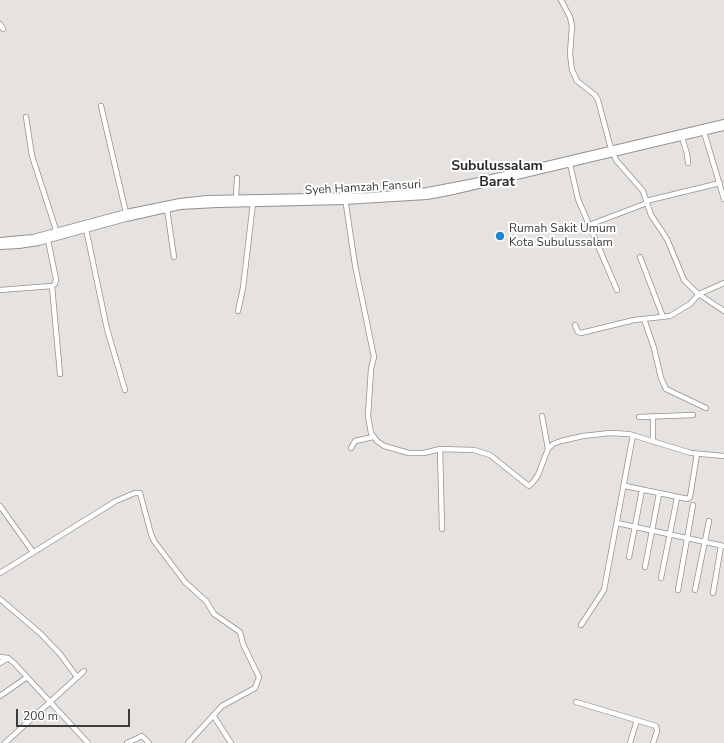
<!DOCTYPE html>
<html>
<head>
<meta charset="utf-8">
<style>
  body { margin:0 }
  #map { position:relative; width:724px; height:743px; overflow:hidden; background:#e5e2df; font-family:"Nunito Sans",sans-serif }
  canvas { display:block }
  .scale { position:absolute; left:16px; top:709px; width:114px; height:18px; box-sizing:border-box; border:2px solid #3d3c3b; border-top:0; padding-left:5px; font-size:12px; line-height:14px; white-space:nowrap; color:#3d3c3b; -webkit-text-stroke:3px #fff; paint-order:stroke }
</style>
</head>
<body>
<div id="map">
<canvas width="724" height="743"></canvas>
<div class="scale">200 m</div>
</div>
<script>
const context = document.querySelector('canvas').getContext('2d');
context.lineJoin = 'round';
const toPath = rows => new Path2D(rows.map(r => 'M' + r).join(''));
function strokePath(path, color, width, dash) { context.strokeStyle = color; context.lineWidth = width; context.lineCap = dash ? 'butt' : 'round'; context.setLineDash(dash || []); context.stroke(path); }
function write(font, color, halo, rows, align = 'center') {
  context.font = font + ' "Nunito Sans",sans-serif'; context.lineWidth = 4; context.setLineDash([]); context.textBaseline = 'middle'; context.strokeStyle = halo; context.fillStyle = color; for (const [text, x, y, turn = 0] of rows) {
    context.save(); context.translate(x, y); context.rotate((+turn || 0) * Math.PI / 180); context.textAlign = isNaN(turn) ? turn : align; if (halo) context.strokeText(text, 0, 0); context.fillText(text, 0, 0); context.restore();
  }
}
const minor = toPath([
  [561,0,570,17,572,26,570,54,572,70,577,81,595,95,598,100,610,145,616,160,643,191,651,215,667,239,684,280,697,293,724,311],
  [0,24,3,29],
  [101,106,126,213],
  [26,117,32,156,57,233],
  [704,132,724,199],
  [682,137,687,154,688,163],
  [570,164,578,199,617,290],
  [236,198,237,178],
  [345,198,355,265,374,357,371,369,368,416,371,433,377,441,384,446,409,453,424,453,440,449,474,450,490,455,529,486,534,481,538,475,548,449,553,444,561,441,583,436,610,433,629,434,691,453,724,456],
  [646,201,720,183],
  [167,209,174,257],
  [589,225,647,203],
  [86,229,107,329,125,390],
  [640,257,663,317],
  [52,286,60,374],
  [0,290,52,286,55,284,56,279,48,240],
  [238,311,243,288,253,203],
  [644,319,654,348,661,378,666,389,706,408],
  [575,325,578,332,581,333,634,320,670,316,690,304,699,294,724,283],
  [542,416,548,449],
  [639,417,693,415],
  [653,417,653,441],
  [351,448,355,441,373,437],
  [440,449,442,529],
  [625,486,688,499,690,497,697,454],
  [0,506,33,552],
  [617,523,724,546],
  [629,557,642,490],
  [645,567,659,494],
  [0,573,116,501,135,493,140,493,151,534,154,541,185,582,206,601,214,614,240,632,243,644,259,677,258,680,255,688,222,706,188,743],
  [661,578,677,498],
  [678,590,693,505],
  [695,590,709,521],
  [713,593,721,546],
  [0,599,41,634,60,654,77,677],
  [581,625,604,590,633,435],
  [0,657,8,658,14,663,88,743],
  [0,663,8,658],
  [0,696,26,678],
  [576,702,656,726,657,731,653,743],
  [213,715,231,743],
  [5,743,84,671],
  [127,743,142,736,149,743],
  [630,743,637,720]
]);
const major = toPath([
  [0,241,33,238,126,213,180,202,207,199,370,196,422,192,475,182,724,123],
  [0,246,19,245,38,242,126,218,180,206,217,204,344,201,427,196,453,191,724,127]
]);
const markers = [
  [500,236,5,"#1e85d0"]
];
const streetNames = [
  ["Syeh Hamzah Fansuri",363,188,-3]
];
const poiNames = [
  ["Rumah Sakit Umum",509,229],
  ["Kota Subulussalam",509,243]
];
const quarterNames = [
  ["Subulussalam",497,167],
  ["Barat",497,183]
];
strokePath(minor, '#94918f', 6);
strokePath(major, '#94918f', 8);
strokePath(minor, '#fff', 4.5);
strokePath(major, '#fff', 6);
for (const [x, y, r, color] of markers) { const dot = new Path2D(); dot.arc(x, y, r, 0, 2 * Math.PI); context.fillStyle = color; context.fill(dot); strokePath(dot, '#fff', 1.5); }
write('12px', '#3d3c3b', '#fff', streetNames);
write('12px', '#3d3c3b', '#fff', poiNames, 'left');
write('bold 14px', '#2c2a28', '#fff', quarterNames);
</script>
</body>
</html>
